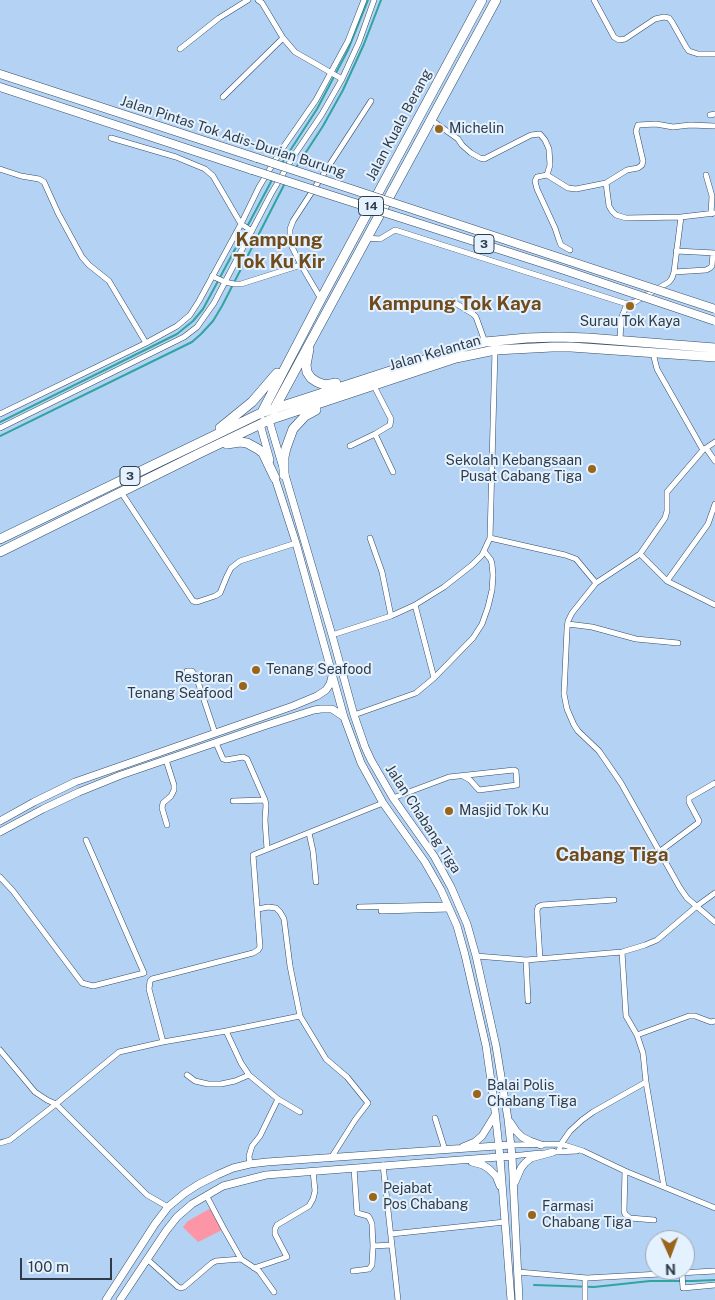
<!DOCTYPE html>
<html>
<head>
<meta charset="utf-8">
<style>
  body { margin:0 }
  #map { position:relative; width:715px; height:1300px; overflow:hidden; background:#b4d2f3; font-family:"Public Sans",sans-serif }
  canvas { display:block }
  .north { position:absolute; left:645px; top:1230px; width:50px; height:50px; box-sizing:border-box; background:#e4f1fe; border:1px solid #9ca8b5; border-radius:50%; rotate:178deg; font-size:14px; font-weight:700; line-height:20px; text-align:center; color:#2f3b48 }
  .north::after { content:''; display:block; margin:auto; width:18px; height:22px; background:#99651b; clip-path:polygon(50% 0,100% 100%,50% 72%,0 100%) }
  .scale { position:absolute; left:20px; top:1258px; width:92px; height:22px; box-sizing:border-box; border:2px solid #2f3b48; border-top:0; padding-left:6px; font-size:15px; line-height:18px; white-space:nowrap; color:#2f3b48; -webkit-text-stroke:4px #e4f1fe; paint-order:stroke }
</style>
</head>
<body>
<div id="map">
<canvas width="715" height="1300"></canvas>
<div class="north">N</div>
<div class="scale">100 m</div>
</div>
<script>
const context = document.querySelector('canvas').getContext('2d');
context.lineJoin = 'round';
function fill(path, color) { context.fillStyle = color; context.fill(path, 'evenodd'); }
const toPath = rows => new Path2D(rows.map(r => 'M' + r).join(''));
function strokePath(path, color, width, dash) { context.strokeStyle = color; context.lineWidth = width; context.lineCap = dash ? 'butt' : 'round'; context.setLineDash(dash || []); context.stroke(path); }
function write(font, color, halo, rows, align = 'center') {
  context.font = font + ' "Public Sans",sans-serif'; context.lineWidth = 4; context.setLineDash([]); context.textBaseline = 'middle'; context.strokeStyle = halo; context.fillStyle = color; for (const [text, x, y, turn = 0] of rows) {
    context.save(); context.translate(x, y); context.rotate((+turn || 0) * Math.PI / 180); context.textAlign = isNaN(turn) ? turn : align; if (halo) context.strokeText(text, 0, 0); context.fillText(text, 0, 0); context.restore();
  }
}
const green = toPath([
  [211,1208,222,1230,198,1242,183,1227,188,1221]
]);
const stream = toPath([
  [282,163,317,109,348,50,368,0],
  [295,169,323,126,343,90,364,44,381,0],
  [0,422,177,334,193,321,203,309,210,296,272,180],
  [0,436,192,342,201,334,213,321,222,306,285,183],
  [534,1285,594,1287,650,1281,692,1281,715,1280]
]);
const street = toPath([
  [258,0,262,3,283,38],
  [594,0,614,37,619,40,625,39,655,19,664,17,669,18,672,22,686,47,689,51,698,54,715,54],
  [180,49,219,18,248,0],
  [223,97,283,38,295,52,342,79],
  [710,115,715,114],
  [430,119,458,139,462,145,471,153,480,158,484,159,531,135,540,134,545,140,549,149,550,165,547,175],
  [111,138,176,157,205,169,213,176,241,224,252,231],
  [0,169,21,176,39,179,44,182,58,213,82,257,89,265,109,281,146,343],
  [706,175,712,196,711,214],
  [606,183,609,206,612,211,616,215,626,218,681,217],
  [366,238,380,239,395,230,627,304],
  [570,250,561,245,559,240,555,228,537,189,535,181,537,177,547,175,568,188,576,189,606,183,627,170,638,168,642,165,643,161,636,131,638,125,656,124,673,127,690,125,715,126],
  [676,251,715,253],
  [674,272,706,270,710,268,712,266,713,253],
  [212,276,225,282,234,284,241,284,301,265],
  [321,299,301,265,292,247,290,239,290,229,293,221,371,101],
  [452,301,473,314,476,317,485,342],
  [620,341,621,319,627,304,635,302,669,282,672,278,674,272,681,217,715,213],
  [653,353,657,369,703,450],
  [0,414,146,343,177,326,190,315,199,301,241,224,259,187,282,149,316,100,348,41,364,0],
  [0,428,184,337,197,327,214,303,271,194,293,157,322,114,342,79,359,42,374,0],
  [375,434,393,472],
  [715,442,703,450,667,492,667,511,665,518,640,554,596,583,572,613,568,621,567,629,564,694,567,709,574,725,578,731,599,751,621,783,680,888,687,898,715,922],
  [350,446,375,434,390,425,391,419,374,386],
  [706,448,715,461],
  [121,492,193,601,197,602,215,596,220,593,227,576,231,568,240,561,296,543],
  [370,538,382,572,391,616],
  [490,538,565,555,576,559,596,583],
  [640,554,667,581,715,605],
  [667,581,708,524,715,504],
  [415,605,434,678],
  [568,624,592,627,636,639,678,643],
  [332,635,391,616,415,605,444,587,472,565,482,555,490,538,495,350],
  [187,671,192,671,196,676,215,733],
  [354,715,416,693,434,678,473,638,482,624,488,607,492,590,493,575,492,564,491,560,484,551],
  [216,743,223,759,226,760,243,757,247,759,265,800,266,805,265,820,267,849],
  [166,760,174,785,174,790,171,796,163,803,162,808,167,825],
  [393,798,449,777,514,770,516,771,517,785,479,790,470,780,463,776],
  [233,801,265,800],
  [309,833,313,851,316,882],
  [659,852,698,823,699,821,689,802,689,798,715,783],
  [0,877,13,891,82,983,93,986,144,973,86,840],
  [359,907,448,905],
  [258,909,268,907,276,908,280,912,284,919,290,966,300,1016,326,1059,347,1077,368,1103,355,1120,331,1158],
  [381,911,449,909],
  [622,952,626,1016,637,1035,643,1053,646,1082,664,1187],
  [476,956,526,960,622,952,645,945,657,940,697,906,715,893],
  [540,959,537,911,538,907,542,905,614,900],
  [526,960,528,1001],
  [226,1031,241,1063,249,1075,278,1099,300,1112],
  [637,1035,689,1016,695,1016,711,1022,715,1021],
  [163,1042,149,989,150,981,152,979,253,953,258,950,260,947,253,855,383,803],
  [0,1050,35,1092,47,1100,56,1104,147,1195,168,1207],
  [187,1075,195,1081,208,1084,221,1084,235,1081,249,1075],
  [435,1118,445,1150],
  [0,1143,10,1140,56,1104,119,1052,163,1042,226,1031,300,1016],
  [511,1145,561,1144,583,1151,625,1171,715,1208],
  [559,1151,561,1144,570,1131,582,1120,593,1112,646,1082],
  [556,1152,577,1151],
  [512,1156,540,1153],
  [250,1164,249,1156,252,1146,260,1136,278,1099],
  [383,1165,398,1300],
  [625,1171,624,1211,625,1214,630,1218,654,1220],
  [206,1195,224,1229,241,1259,259,1271,274,1292],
  [391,1234,505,1222],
  [373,1246,392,1245],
  [147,1259,178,1287,181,1288,184,1287,212,1263,216,1261,241,1259],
  [254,1268,287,1257,275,1234,275,1229,277,1225,309,1206,313,1199,315,1191,313,1171],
  [353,1271,369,1269,372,1265,373,1246,372,1224,370,1219,368,1216,357,1213,354,1168],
  [518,1272,587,1278,715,1271],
  [682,1273,683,1288,715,1285],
  [585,1278,585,1300]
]);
const secondary = toPath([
  [269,420,332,635,354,715,365,747,371,760,393,798,434,856,451,887,467,924,476,956,496,1046,508,1119,512,1156,519,1300],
  [260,424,270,460],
  [274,475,296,543,344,717,361,763,383,803,425,862,441,890,457,926,465,955,486,1046,494,1102,500,1157,511,1300],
  [0,821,34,802,75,782,293,706,317,696,326,690,330,684,332,676],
  [0,832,43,809,79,792,121,775,267,725,314,710,321,709,332,709,344,717],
  [510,1122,516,1131,522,1137,530,1141,541,1145],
  [463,1147,475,1142,482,1136,495,1115],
  [472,1162,483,1165,489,1169,496,1176,500,1186],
  [515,1182,521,1168,525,1163,531,1158,553,1152],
  [106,1300,155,1224,168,1207,185,1193,199,1184,217,1175,233,1168,250,1164,267,1162,511,1145],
  [120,1300,166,1231,177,1217,192,1204,223,1186,266,1175,512,1156]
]);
const primary = toPath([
  [0,74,257,158],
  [0,87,252,170]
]);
const highway = toPath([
  [309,349,306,365,307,372,311,378,317,382,325,385,336,383],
  [273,411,496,0],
  [261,414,321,299,482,0],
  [220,428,252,402,277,373],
  [227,444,240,442,247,443,258,449,263,453,275,478],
  [284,475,284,457,286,448,293,429,305,416,316,410],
  [0,539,261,413,467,346,485,342,527,338,558,337,588,338,715,348],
  [0,552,200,453,269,420,456,358,495,350,552,347,571,347,715,357]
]);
const primaryBridge = toPath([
  [257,158,715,309],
  [252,170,564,270,715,321]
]);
const markers = [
  [439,129,5,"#99651b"],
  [630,306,5,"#99651b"],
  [592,469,5,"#99651b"],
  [256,670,5,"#99651b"],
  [243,686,5,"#99651b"],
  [449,811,5,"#99651b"],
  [477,1094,5,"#99651b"],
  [373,1197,5,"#99651b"],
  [532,1215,5,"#99651b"]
];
const shields = [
  [371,206,25],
  [484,244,20],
  [130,476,20]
];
const shieldNames = [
  ["14",371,206],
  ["3",484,244],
  ["3",130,476]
];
const streetNames = [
  ["Jalan Kuala Berang",399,125,-62],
  ["Jalan Pintas Tok Adis-Durian Burung",233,137,18],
  ["Jalan Kelantan",435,353,-16],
  ["Jalan Chabang Tiga",423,819,57]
];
const poiNames = [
  ["Michelin",449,129],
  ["Surau Tok Kaya",630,322,"center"],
  ["Sekolah Kebangsaan",582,461,"right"],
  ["Pusat Cabang Tiga",582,477,"right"],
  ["Tenang Seafood",266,670],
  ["Restoran",233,678,"right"],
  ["Tenang Seafood",233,694,"right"],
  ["Masjid Tok Ku",459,811],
  ["Balai Polis",487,1086],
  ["Chabang Tiga",487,1102],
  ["Pejabat",383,1189],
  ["Pos Chabang",383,1205],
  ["Farmasi",542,1207],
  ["Chabang Tiga",542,1223]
];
const districtNames = [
  ["Kampung",279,240],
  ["Tok Ku Kir",279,262],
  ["Kampung Tok Kaya",455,304],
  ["Cabang Tiga",612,855]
];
fill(green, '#fc95a5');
strokePath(stream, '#30a49e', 2);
strokePath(street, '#334d69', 6);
strokePath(secondary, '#334d69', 8);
strokePath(primary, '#334d69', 9);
strokePath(highway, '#334d69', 10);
strokePath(street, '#fff', 5);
strokePath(secondary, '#fff', 7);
strokePath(primary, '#fff', 8);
strokePath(highway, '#fff', 9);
strokePath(primaryBridge, '#334d69', 9, []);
strokePath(primaryBridge, '#fff', 8);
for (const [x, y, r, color] of markers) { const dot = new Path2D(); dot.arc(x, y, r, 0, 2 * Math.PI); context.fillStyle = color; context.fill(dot); strokePath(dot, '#e4f1fe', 2); }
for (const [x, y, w] of shields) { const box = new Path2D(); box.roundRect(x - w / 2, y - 9.5, w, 19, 4); context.fillStyle = '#e4f1fe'; context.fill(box); strokePath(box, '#2f3b48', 1); }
write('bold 12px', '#2f3b48', null, shieldNames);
write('14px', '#2f3b48', '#e4f1fe', streetNames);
write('14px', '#2f3b48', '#e4f1fe', poiNames, 'left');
write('bold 19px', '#704b1b', '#e4f1fe', districtNames);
</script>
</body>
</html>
